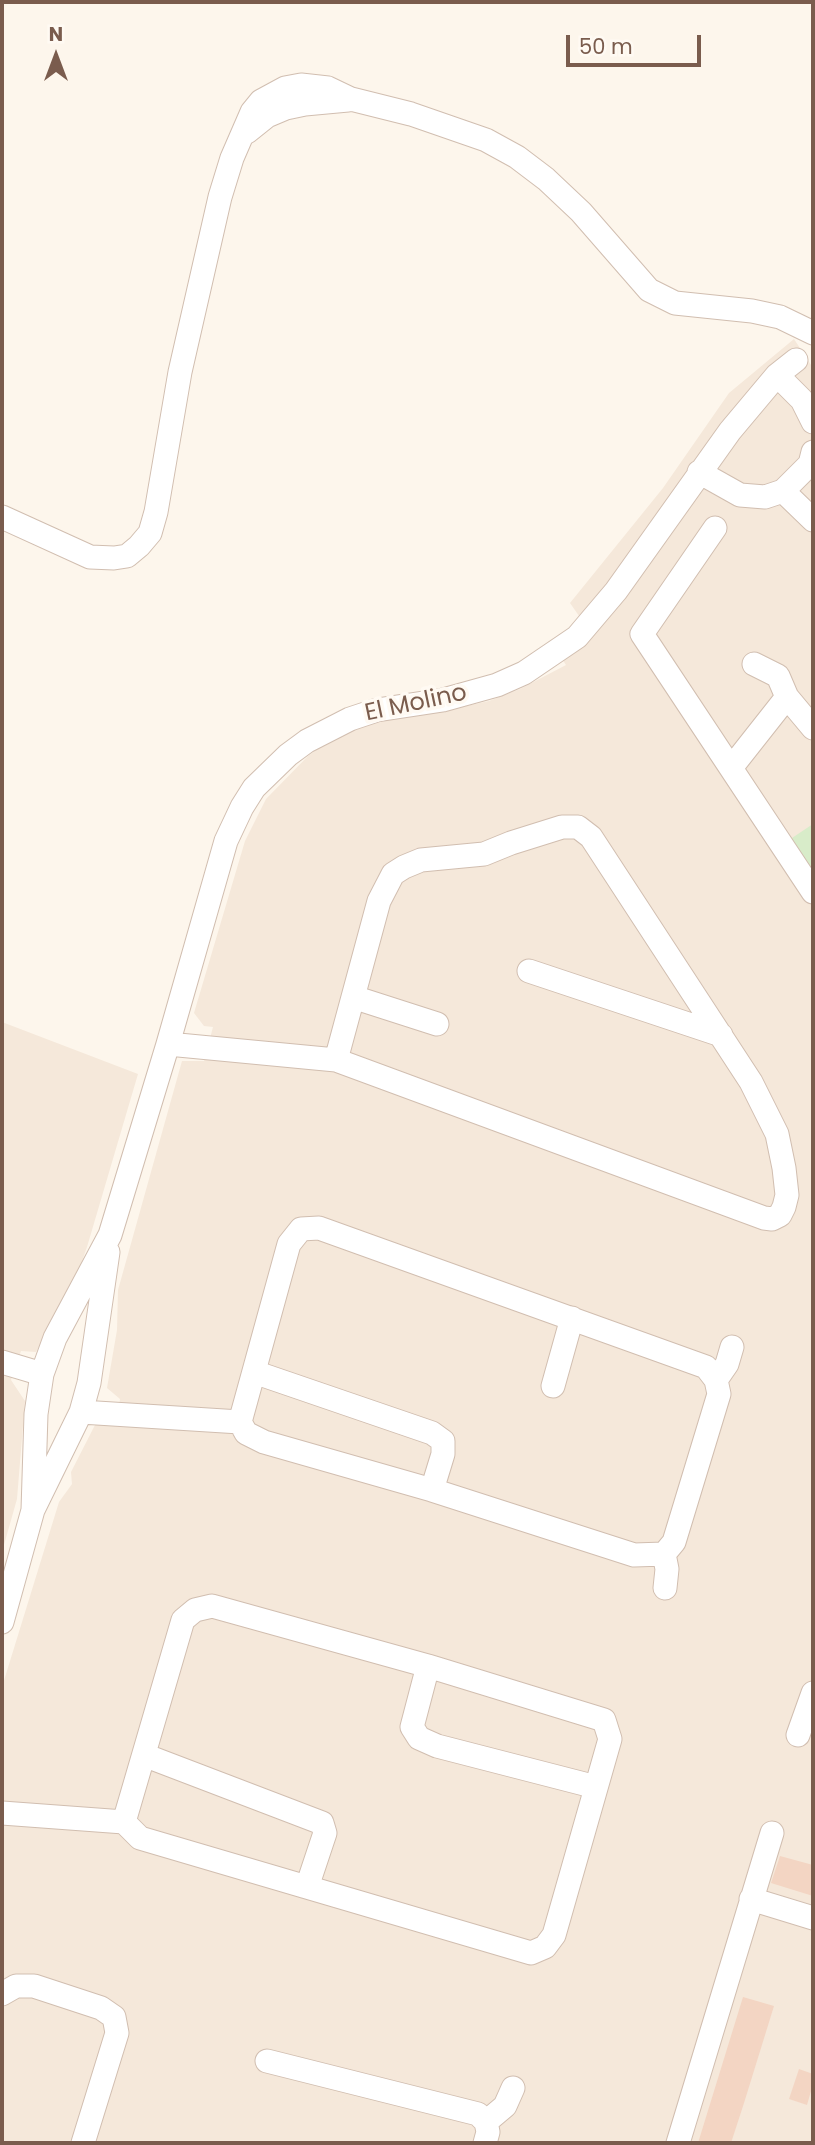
<!DOCTYPE html>
<html>
<head>
<meta charset="utf-8">
<style>
  body { margin:0 }
  #map { position:relative; width:815px; height:2145px; overflow:hidden; background:#fdf6ec; font-family:Poppins,sans-serif }
  canvas { display:block }
  .frame { position:absolute; inset:0; border:4px solid #7a5c4d; pointer-events:none }
  .north { position:absolute; left:21px; top:21px; width:70px; height:70px; -webkit-text-stroke:5px #fffaf3; paint-order:stroke; rotate:0deg; font-size:19px; font-weight:700; line-height:28px; text-align:center; color:#7a5c4d }
  .north::after { content:''; display:block; margin:auto; width:24px; height:32px; background:#7a5c4d; clip-path:polygon(50% 0,100% 100%,50% 72%,0 100%) }
  .scale { position:absolute; left:566px; top:35px; width:135px; height:32px; box-sizing:border-box; border:4px solid #7a5c4d; border-top:0; padding-left:9px; font-size:21px; line-height:24px; white-space:nowrap; color:#7a5c4d; -webkit-text-stroke:5px #fffaf3; paint-order:stroke }
</style>
</head>
<body>
<div id="map">
<canvas width="815" height="2145"></canvas>
<div class="frame"></div>
<div class="north">N</div>
<div class="scale">50 m</div>
</div>
<script>
const context = document.querySelector('canvas').getContext('2d');
context.lineJoin = 'round';
function fill(path, color) { context.fillStyle = color; context.fill(path, 'evenodd'); }
const toPath = rows => new Path2D(rows.map(r => 'M' + r).join(''));
function strokePath(path, color, width, dash) { context.strokeStyle = color; context.lineWidth = width; context.lineCap = dash ? 'butt' : 'round'; context.setLineDash(dash || []); context.stroke(path); }
function write(font, color, halo, rows, align = 'center') {
  context.font = font + ' Poppins,sans-serif'; context.lineWidth = 7; context.setLineDash([]); context.textBaseline = 'middle'; context.strokeStyle = halo; context.fillStyle = color; for (const [text, x, y, turn = 0] of rows) {
    context.save(); context.translate(x, y); context.rotate((+turn || 0) * Math.PI / 180); context.textAlign = isNaN(turn) ? turn : align; if (halo) context.strokeText(text, 0, 0); context.fillText(text, 0, 0); context.restore();
  }
}
const residential = toPath([
  [794,339,813,368,813,2143,2,2143,2,1687,59,1502,72,1484,71,1472,95,1425,117,1424,120,1399,107,1388,117,1330,118,1290,182,1061,204,1061,213,1027,204,1026,194,1013,245,841,266,799,308,756,338,734,382,719,439,712,489,701,520,689,566,665,562,659,593,636,570,603,663,488,729,393],
  [2,1022,138,1074,87,1247,74,1284,36,1352,21,1351,11,1380,25,1401,17,1499,2,1552]
]);
const green = toPath([
  [813,824,813,876,789,840]
]);
const building = toPath([
  [780,1856,813,1865,813,1896,771,1883],
  [743,1997,774,2006,744,2103,731,2143,698,2143],
  [799,2069,813,2074,813,2084,807,2105,789,2099]
]);
const minor = toPath([
  [247,132,267,116,286,108,305,104,348,100],
  [777,375,802,400,813,422],
  [699,472,740,495,765,497,783,491,810,464,813,452],
  [783,491,813,520],
  [2,517,90,557,114,558,127,556,139,546,150,533,156,512,180,372,220,197,232,158,252,112,261,101,285,88,301,85,328,88,351,99,411,114,486,140,517,157,546,179,581,212,649,290,675,303,752,311,780,317,813,333],
  [715,528,642,634,813,892],
  [754,664,778,676,787,697],
  [731,768,787,697,813,728],
  [529,971,721,1035],
  [353,997,437,1024],
  [168,1044,336,1060,764,1218,772,1219,780,1215,784,1207,787,1195,784,1168,777,1134,751,1082,591,837,578,827,562,827,511,843,484,854,421,860,404,867,393,874,379,901,336,1060],
  [319,1228,706,1367,716,1380,719,1394,674,1542,664,1554,634,1555,432,1490,264,1442,246,1433,240,1422,289,1244,301,1229,319,1228],
  [2,1362,42,1374],
  [254,1372,432,1433,443,1441,443,1454,432,1490],
  [716,1380,727,1364,732,1347],
  [553,1386,572,1318],
  [81,1412,240,1422],
  [33,1510,36,1414,42,1374,55,1338,110,1235,168,1044,226,841,242,807,254,788,288,755,307,741,350,719,377,710,443,700,497,685,524,673,577,637,616,591,730,431,777,375,796,360],
  [664,1554,667,1569,665,1588],
  [2,1622,33,1510,81,1412,89,1383,108,1252],
  [428,1666,412,1727,419,1738,437,1746,596,1787],
  [798,1735,813,1693],
  [144,1755,322,1823,325,1833,307,1887],
  [2,1813,124,1822,140,1838,531,1953,545,1947,554,1935,610,1739,604,1720,428,1666,212,1606,195,1610,183,1620,124,1822],
  [751,1899,813,1918],
  [2,1994,16,1986,34,1986,101,2008,114,2017,117,2033,83,2143],
  [267,2061,478,2114,486,2122,488,2132,485,2143],
  [486,2122,505,2106,513,2088],
  [678,2143,772,1833]
]);
const streetNames = [
  ["El Molino",416,704,-12]
];
fill(residential, '#f5e8da');
fill(green, '#d8ecc9');
fill(building, '#f3d5c3');
strokePath(minor, '#d1beb0', 25);
strokePath(minor, '#fff', 23);
write('24px', '#7a5c4d', '#fffaf3', streetNames);
</script>
</body>
</html>
